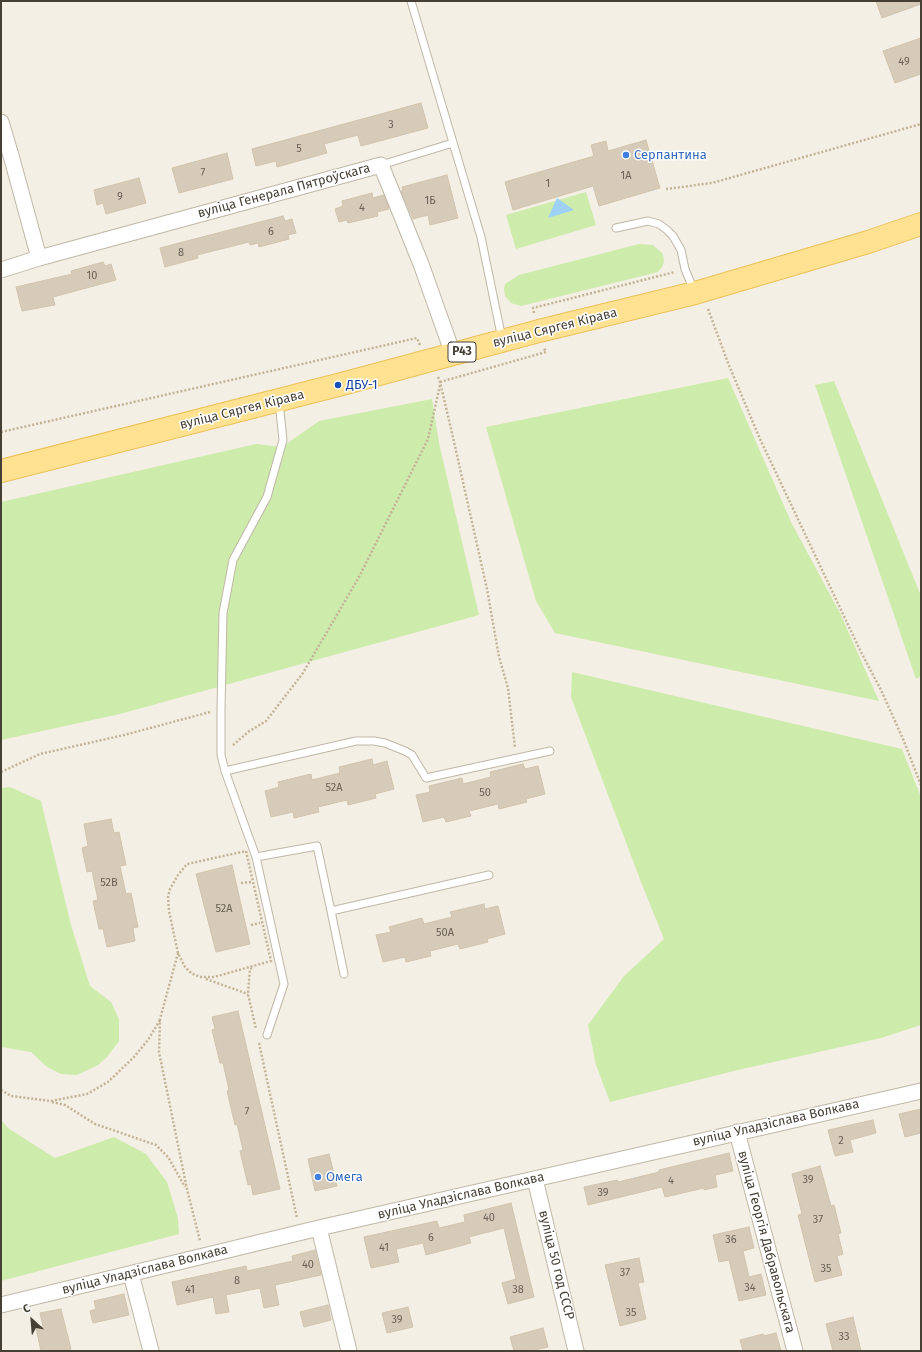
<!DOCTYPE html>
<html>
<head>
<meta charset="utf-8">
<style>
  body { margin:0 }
  #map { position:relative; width:922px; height:1352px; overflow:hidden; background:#f3efe4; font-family:"Fira Sans",sans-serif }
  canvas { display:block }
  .frame { position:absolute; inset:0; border:2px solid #463f34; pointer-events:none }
  .north { position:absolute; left:12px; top:1300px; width:40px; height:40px; -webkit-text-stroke:3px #fff; paint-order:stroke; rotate:334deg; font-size:11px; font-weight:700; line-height:16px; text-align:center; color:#463f34 }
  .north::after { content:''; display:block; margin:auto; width:14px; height:18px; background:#463f34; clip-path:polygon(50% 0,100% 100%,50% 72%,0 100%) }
</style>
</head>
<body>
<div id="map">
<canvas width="922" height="1352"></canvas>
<div class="frame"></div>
<div class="north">С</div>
</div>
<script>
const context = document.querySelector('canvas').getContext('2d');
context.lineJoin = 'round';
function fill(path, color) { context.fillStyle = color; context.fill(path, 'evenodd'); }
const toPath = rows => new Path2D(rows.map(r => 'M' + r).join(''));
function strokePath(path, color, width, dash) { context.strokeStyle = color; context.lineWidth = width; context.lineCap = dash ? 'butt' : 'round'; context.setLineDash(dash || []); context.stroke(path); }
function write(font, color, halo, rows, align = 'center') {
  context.font = font + ' "Fira Sans",sans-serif'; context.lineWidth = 3; context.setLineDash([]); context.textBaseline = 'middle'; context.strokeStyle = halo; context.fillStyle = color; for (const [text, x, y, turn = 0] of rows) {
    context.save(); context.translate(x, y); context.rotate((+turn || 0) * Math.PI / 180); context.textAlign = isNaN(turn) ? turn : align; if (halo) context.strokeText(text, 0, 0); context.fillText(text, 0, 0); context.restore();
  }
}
const green = toPath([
  [586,192,596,225,516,249,506,215],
  [639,244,653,245,663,254,664,262,662,267,658,272,521,306,511,303,505,296,504,289,505,284,519,275],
  [728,378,792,524,840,613,879,701,555,633,536,601,486,427],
  [834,381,921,596,921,676,916,679,815,385],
  [432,399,439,443,479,615,120,714,1,740,1,502,256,444,282,447,319,421],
  [572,672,902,749,921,797,921,1025,881,1038,738,1070,610,1102,596,1065,588,1025,624,976,664,939,641,882,571,697],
  [10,787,41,801,71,925,90,986,111,1002,119,1019,119,1041,107,1057,98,1065,77,1075,61,1074,47,1067,31,1052,1,1047,1,788],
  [1,1120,8,1128,55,1158,114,1137,146,1154,167,1182,178,1218,179,1234,1,1281]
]);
const water = toPath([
  [557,198,574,210,548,218]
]);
const building = toPath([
  [876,1,921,1,921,4,882,18,876,1],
  [921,38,921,74,895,83,883,51,921,38],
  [421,103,428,128,361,146,358,135,324,144,327,153,277,167,276,161,256,166,252,149,421,103],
  [646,140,660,188,599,206,593,186,513,210,505,182,594,156,591,145,606,141,608,151,646,140],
  [227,153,233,179,179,193,172,168,227,153],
  [447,175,458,218,430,225,428,215,413,219,401,191,403,191,402,187,447,175],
  [139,178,146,203,106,214,103,203,97,205,94,190,139,178],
  [372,193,373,198,384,195,389,209,377,212,378,216,348,223,347,220,339,222,335,209,343,206,342,201,372,193],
  [283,216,285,221,292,219,296,233,288,235,289,239,259,247,258,243,250,245,249,242,197,255,198,258,165,267,160,248,283,216],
  [103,262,105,266,111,264,116,280,53,297,55,305,22,311,16,287,72,274,71,271,103,262],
  [372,759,373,765,387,761,394,789,375,794,376,798,348,805,347,800,318,807,319,812,294,818,293,812,271,817,265,791,279,787,278,782,311,774,312,780,340,773,339,767,372,759],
  [523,764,525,769,538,766,545,794,526,799,527,802,499,809,498,804,469,811,471,816,446,822,444,817,423,822,416,795,430,792,429,786,462,778,463,784,491,777,490,772,523,764],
  [111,819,114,833,119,832,126,865,120,866,126,894,131,893,138,927,133,928,135,941,107,947,103,929,99,929,93,901,98,900,92,871,87,872,82,848,88,846,84,824,111,819],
  [232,865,250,944,216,952,196,874,232,865],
  [484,904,485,909,498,906,505,934,487,939,488,942,460,949,458,944,430,951,431,956,406,962,405,957,383,962,376,935,391,932,389,927,422,918,424,924,452,917,450,912,484,904],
  [238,1011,280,1189,253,1195,251,1184,248,1185,240,1151,243,1150,237,1124,235,1125,227,1091,229,1090,223,1063,220,1063,212,1030,215,1029,212,1017,238,1011],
  [921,1109,921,1133,905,1137,899,1114,921,1109],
  [873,1120,876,1133,850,1140,853,1152,835,1156,828,1130,873,1120],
  [729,1153,733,1171,715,1175,717,1187,704,1190,704,1188,665,1197,662,1187,588,1205,584,1187,617,1180,618,1182,659,1172,659,1170,729,1153],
  [329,1154,337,1186,315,1191,308,1159,329,1154],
  [820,1166,831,1206,834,1205,841,1233,838,1234,843,1254,837,1256,842,1275,815,1282,798,1215,802,1214,792,1174,820,1166],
  [511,1203,534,1297,508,1304,502,1283,516,1279,504,1228,469,1237,471,1243,426,1255,423,1243,396,1249,399,1262,371,1268,364,1237,437,1221,439,1228,465,1222,464,1215,511,1203],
  [749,1227,754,1248,743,1251,749,1277,761,1274,766,1295,739,1301,729,1260,719,1262,713,1235,749,1227],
  [315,1250,321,1275,275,1285,279,1305,264,1308,260,1288,226,1295,229,1312,216,1314,213,1297,177,1305,172,1282,246,1266,247,1271,293,1261,292,1256,315,1250],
  [639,1258,644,1282,638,1283,646,1319,620,1326,605,1265,639,1258],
  [124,1294,129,1315,93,1323,90,1311,96,1309,94,1301,124,1294],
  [328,1305,331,1320,304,1327,300,1312,328,1305],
  [408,1307,413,1327,387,1333,382,1313,408,1307],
  [61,1309,71,1349,62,1351,41,1351,36,1328,43,1326,40,1313,61,1309],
  [853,1317,861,1351,833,1351,826,1324,853,1317],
  [543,1328,548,1347,530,1351,514,1351,510,1337,543,1328],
  [776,1333,781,1351,743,1351,740,1340,763,1334,764,1336,776,1333]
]);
const path = toPath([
  [666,189,712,183,921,124],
  [708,309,728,363,760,439,860,650,881,690,903,739,921,785],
  [534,313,533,308,675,272],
  [438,377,440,382,452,433,487,589,499,657,508,688,515,748],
  [440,382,546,352,544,348],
  [1,432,417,338,420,345],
  [233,745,248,732,266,721,303,673,359,577,428,439,440,385],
  [1,772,40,754,124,735,210,712],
  [246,851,271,961,214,977,200,977,191,973,185,967,178,953,169,911,168,897,170,889,178,875,187,864,246,851],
  [241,883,251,882],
  [251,925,260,923],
  [178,953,160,1019,159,1052,187,1189,200,1241],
  [252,968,250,969,248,994,256,1029],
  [206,979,248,994],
  [259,1043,297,1218],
  [1,1090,11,1096,51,1101,87,1094,108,1082,134,1057,148,1040,160,1020],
  [52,1102,65,1105,95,1124,156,1145,168,1157,185,1187]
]);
const service = toPath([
  [411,1,481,237,502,339],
  [381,165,453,143],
  [616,228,648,221,659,224,667,230,673,236,681,250,685,269,694,291],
  [225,771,356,741,374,741,385,743,405,751,412,755,426,778,550,751],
  [256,857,317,846,331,911,489,875],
  [331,911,344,974],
  [267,1035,284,984,256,857,225,771,221,755,221,710,223,613,233,560,267,497,283,440,279,402]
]);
const minor = toPath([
  [1,122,12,159,39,258],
  [1,270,39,258,381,165,421,264,453,354],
  [737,1132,795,1351],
  [535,1179,576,1351],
  [319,1228,349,1351],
  [131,1274,151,1351],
  [1,1305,319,1228,921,1091]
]);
const primary = toPath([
  [1,471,338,385,539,331,695,293,868,242,921,224]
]);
const markers = [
  [626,155,4,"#3f7fe0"],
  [338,385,4,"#1a4fb4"],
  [318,1177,4,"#3f7fe0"]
];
const numberNames = [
  ["49",904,62],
  ["3",391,125],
  ["5",299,149],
  ["7",203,173],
  ["1А",626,176],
  ["1",548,184],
  ["9",120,197],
  ["1Б",430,201],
  ["4",362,208],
  ["6",271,232],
  ["8",181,253],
  ["10",92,276],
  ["52А",334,788],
  ["50",485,793],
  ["52В",109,883],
  ["52А",224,909],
  ["50А",445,933],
  ["7",247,1112],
  ["2",841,1141],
  ["39",808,1180],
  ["4",671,1181],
  ["39",603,1193],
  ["40",489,1218],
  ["37",818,1220],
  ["6",431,1238],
  ["36",731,1240],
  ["41",384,1248],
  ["40",308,1265],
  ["35",826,1269],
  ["37",625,1273],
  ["8",237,1281],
  ["34",750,1288],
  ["41",190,1290],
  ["38",518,1290],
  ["35",631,1313],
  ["39",397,1320],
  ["33",844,1337]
];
const shields = [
  [462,352,28]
];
const shieldNames = [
  ["Р43",462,352]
];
const shopNames = [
  ["Серпантина",634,155],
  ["Омега",326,1177]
];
const streetNames = [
  ["вуліца Генерала Пятроўскага",284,191,-15],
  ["вуліца Сяргея Кірава",555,328,-14],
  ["вуліца Сяргея Кірава",242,410,-14],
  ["вуліца Уладзіслава Волкава",776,1123,-13],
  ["вуліца Уладзіслава Волкава",461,1196,-13],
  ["вуліца Георгія Дабравольскага",766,1242,75],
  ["вуліца 50 год СССР",556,1265,76],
  ["вуліца Уладзіслава Волкава",145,1270,-14]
];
const transitNames = [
  ["ДБУ-1",346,385]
];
fill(green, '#cdebaa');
fill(water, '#9cd0f5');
fill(building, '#d6cbb9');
strokePath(building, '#d1c3ac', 1);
strokePath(service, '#c0b7a6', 9);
strokePath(minor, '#c0b7a6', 17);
strokePath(primary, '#ecc15a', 24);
strokePath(path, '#c2b397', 2.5, [2, 2]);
strokePath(service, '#fff', 7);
strokePath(minor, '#fff', 15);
strokePath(primary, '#ffe192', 22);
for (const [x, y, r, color] of markers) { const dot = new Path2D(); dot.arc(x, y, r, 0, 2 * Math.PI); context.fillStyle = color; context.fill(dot); strokePath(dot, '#fff', 1.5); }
write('11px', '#6a6255', null, numberNames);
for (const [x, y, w] of shields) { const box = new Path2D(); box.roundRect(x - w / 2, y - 10, w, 20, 3); context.fillStyle = '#fff'; context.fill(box); strokePath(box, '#463f34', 1); }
write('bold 12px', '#463f34', null, shieldNames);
write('13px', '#366cbe', '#fff', shopNames, 'left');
write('13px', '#463f34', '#fff', streetNames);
write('13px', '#164399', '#fff', transitNames, 'left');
</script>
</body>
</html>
